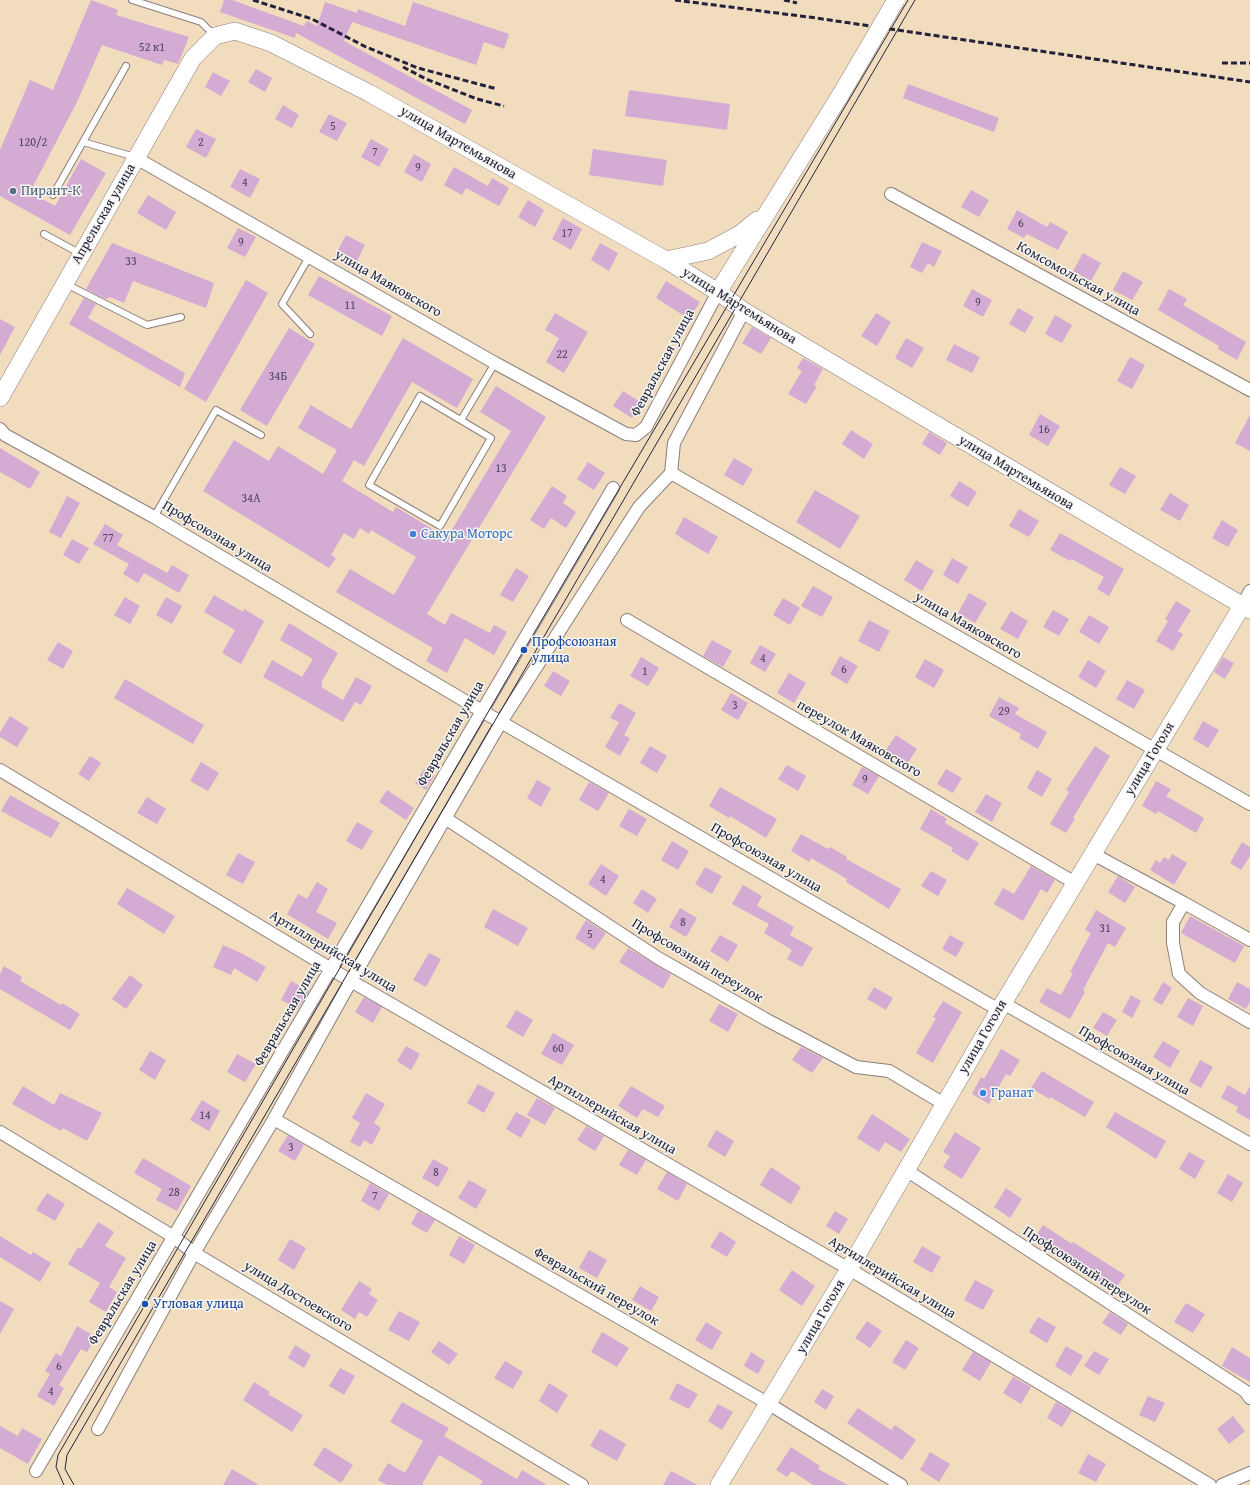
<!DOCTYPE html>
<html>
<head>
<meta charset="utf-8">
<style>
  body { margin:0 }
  canvas { display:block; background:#f2dcbe }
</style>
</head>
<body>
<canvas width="1250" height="1485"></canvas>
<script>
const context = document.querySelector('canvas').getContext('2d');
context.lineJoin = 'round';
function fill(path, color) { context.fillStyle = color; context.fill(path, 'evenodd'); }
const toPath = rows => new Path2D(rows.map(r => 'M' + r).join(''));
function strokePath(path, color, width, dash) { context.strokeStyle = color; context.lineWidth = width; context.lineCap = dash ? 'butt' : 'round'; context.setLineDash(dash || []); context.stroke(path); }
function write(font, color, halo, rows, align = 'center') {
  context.font = font + ' "Gentium Book Plus",serif'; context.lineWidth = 3; context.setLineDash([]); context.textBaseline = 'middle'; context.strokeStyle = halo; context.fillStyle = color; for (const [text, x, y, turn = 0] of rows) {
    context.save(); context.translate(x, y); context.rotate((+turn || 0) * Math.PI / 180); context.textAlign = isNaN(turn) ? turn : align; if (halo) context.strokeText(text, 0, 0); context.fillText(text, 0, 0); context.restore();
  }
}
const building = toPath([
  [91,0,118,10,116,15,189,37,178,64,164,60,162,65,102,45,78,100,30,192,55,206,81,159,106,173,70,235,0,196,0,150,30,80,53,90],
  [224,0,232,0,304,26,307,21,317,26,325,2,357,13,358,9,405,26,413,2,509,34,504,49,484,42,476,65,352,22,344,41,472,110,465,124,296,33,295,38,220,12],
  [256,69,272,78,265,92,248,82],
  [213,72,230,81,221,96,205,87],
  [908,84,999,118,994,132,903,98],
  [629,90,730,104,727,130,625,116],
  [283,105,299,115,292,128,275,119],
  [329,114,347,123,337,141,319,132],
  [196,129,216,139,206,158,186,147],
  [371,139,389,149,379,167,361,157],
  [593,149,667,160,663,186,589,175],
  [414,154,431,164,422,182,404,172],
  [454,167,488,186,492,178,509,188,499,206,466,188,462,195,444,185],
  [240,169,260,179,250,198,230,187],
  [971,190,989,200,979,217,961,207],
  [148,195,176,212,166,230,137,213],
  [528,200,544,210,535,227,518,217],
  [1017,210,1047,227,1050,222,1068,232,1058,250,1027,234,1024,238,1007,229],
  [563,218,582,229,571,250,552,239],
  [238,228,256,237,245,257,227,248],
  [346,235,365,245,357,261,338,250],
  [922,242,942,251,934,267,928,263,922,273,910,267],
  [112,243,214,283,206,308,133,281,124,303,110,297,107,299,101,297,86,289],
  [600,243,618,253,609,271,591,260],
  [1083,253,1101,263,1091,281,1073,271],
  [1123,271,1143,282,1132,300,1113,290],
  [319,276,392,316,382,336,308,295],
  [246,280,268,293,206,402,184,389],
  [666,281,700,302,689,319,656,298],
  [972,289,992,300,983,317,963,306],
  [1169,289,1187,299,1183,305,1246,342,1237,360,1218,349,1219,346,1158,310],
  [84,298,96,304,88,318,185,373,180,387,69,324],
  [1018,308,1034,317,1025,333,1009,324],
  [555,313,588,332,564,373,546,362,559,338,545,330],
  [876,313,891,322,877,346,861,336],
  [1055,315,1072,325,1062,343,1045,334],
  [0,319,15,327,0,355],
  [752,327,771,338,761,354,742,343],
  [289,328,315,344,267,426,240,410],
  [403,338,473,379,457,408,412,382,364,466,354,460,342,481,393,512,396,507,447,538,511,431,480,412,496,386,546,417,427,614,445,625,451,613,490,633,494,625,507,632,494,655,465,638,447,673,426,661,433,648,336,592,350,569,394,595,416,557,371,530,369,534,360,528,354,539,344,533,331,555,336,558,329,568,203,491,234,440,269,461,278,446,323,474,337,450,298,428,311,405,351,429],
  [906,338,924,348,912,368,895,358],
  [954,344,980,357,972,373,946,360],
  [1130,357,1145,365,1132,389,1117,381],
  [803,358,823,369,814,385,817,386,806,404,788,394,802,371,797,368],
  [623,391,642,403,632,418,613,406],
  [1040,414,1060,426,1048,446,1029,435],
  [1250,415,1250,451,1235,443],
  [851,430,873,444,864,459,842,444],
  [929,432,947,443,940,455,922,444],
  [0,448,40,472,30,489,0,472],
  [734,458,753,469,743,486,724,475],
  [588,462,605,473,594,490,577,479],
  [1120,467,1136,476,1125,494,1109,485],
  [959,481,977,492,968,507,950,496],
  [552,486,567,496,563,503,576,512,566,528,551,518,544,529,530,520],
  [815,490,860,516,840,549,796,522],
  [1170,493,1189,505,1180,521,1160,510],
  [67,496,80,503,61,538,49,532],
  [1019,509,1039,521,1029,537,1009,526],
  [684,517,718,537,708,554,675,534],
  [1222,520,1238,530,1228,547,1212,538],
  [105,524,123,535,117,545,167,573,172,565,189,575,179,593,144,573,138,583,123,574,129,564,93,544],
  [1060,533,1124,569,1109,596,1097,589,1104,577,1072,559,1070,561,1050,550],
  [72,539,89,548,79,564,63,555],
  [952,558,968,567,958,584,943,575],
  [916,560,934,571,922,591,904,580],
  [516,568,529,576,513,602,500,595],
  [813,586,833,597,822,617,801,606],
  [969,593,987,603,975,623,958,613],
  [214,595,243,612,244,609,264,621,241,664,222,653,235,630,204,612],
  [125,597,140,606,130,624,114,615],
  [166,597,182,606,172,624,156,615],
  [783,598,800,608,790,625,773,615],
  [1176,601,1191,610,1178,631,1183,634,1173,651,1156,641,1168,621,1165,619],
  [1053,610,1069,619,1059,636,1043,627],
  [1011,611,1028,621,1018,639,1000,629],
  [1089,615,1109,627,1099,644,1079,632],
  [869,620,890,631,879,652,858,641],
  [289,623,338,653,321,683,323,684,321,687,343,700,356,677,372,686,361,705,355,702,343,722,263,677,272,660,302,677,313,659,280,640],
  [712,640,732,651,723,667,703,656],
  [58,642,73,651,63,669,47,660],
  [760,645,776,654,765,672,750,663],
  [840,656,858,666,847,684,830,674],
  [641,657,659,668,648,686,630,676],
  [1223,657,1234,663,1225,679,1214,672],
  [925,659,944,670,934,688,915,677],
  [1088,660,1106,671,1096,688,1078,677],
  [553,671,570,681,561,696,544,686],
  [789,673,806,683,794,703,777,693],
  [125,679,204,725,193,744,114,698],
  [1127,680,1145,690,1134,709,1116,699],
  [731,693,748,703,738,720,721,710],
  [999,697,1019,708,1015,714,1047,732,1038,749,1019,738,1021,734,989,716],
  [619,703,636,713,624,735,630,738,620,756,605,747,619,722,610,718],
  [10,716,29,728,17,747,0,737,0,732],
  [1203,721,1219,730,1208,748,1193,739],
  [896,735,917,749,907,764,886,750],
  [650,746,667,756,657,773,640,763],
  [1095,746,1110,756,1073,818,1075,819,1066,833,1050,824,1069,792,1066,790],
  [90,756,101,763,89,781,78,774],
  [201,762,219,773,208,791,190,781],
  [787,765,806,776,798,791,778,779],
  [862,767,879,776,868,794,852,785],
  [424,769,434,776,426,790,415,783],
  [946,769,962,778,953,793,937,784],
  [1037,770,1052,779,1042,797,1027,788],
  [537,780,551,788,541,807,527,798],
  [1156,781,1171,789,1166,796,1204,818,1196,833,1158,811,1156,814,1142,806],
  [589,782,609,793,598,811,579,800],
  [720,787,777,819,766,838,730,816,729,818,709,806],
  [387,790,414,808,406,820,379,802],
  [986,794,1002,803,992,822,975,812],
  [10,795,60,823,51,838,1,811],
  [147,797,166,809,157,824,137,813],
  [629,809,647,819,637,836,619,826],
  [931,809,947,819,945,823,979,843,968,861,951,851,953,848,920,829],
  [357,822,373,831,362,850,346,841],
  [801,834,828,849,830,847,847,857,846,859,901,889,889,909,846,882,847,879,811,858,809,862,791,851],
  [672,841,689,851,678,870,661,860],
  [1242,842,1250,847,1250,856,1241,870,1230,863],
  [238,853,255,862,243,884,226,875],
  [1172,854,1187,863,1174,885,1150,870,1156,860,1160,863,1164,857,1169,860],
  [601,864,619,876,606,896,588,884],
  [1031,866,1055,880,1047,893,1041,889,1023,921,994,904,1003,888,1014,894],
  [705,867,722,876,712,894,695,884],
  [931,871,947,880,938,896,921,886],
  [1118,876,1135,887,1125,903,1108,892],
  [317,882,328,889,316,912,337,923,328,939,287,914,298,894,307,899],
  [743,885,762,896,757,906,794,927,790,935,813,948,802,967,787,959,792,950,764,933,769,924,732,904],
  [127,888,175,916,164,934,117,904],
  [642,889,657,899,648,913,633,903],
  [680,908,697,918,686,937,669,927],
  [493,909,528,928,518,946,484,927],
  [1096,910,1126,928,1115,947,1108,943,1083,990,1085,992,1070,1019,1039,1002,1047,988,1061,995,1073,973,1070,972,1091,933,1085,930],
  [1190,916,1244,946,1235,963,1181,933],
  [586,920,606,933,594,950,575,938],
  [720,935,738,945,728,962,710,951],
  [950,935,964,943,956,957,942,949],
  [223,945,243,954,266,967,257,982,234,968,231,975,213,967],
  [628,948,671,974,663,989,619,962],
  [429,953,441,959,426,987,413,980],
  [4,966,22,977,20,981,61,1005,62,1003,80,1014,70,1030,0,989,0,974],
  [130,975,143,985,126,1009,112,999],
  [291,981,309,991,298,1009,281,1000],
  [1163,982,1172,988,1162,1005,1153,1000],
  [1237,982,1250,989,1250,1002,1246,1009,1228,999],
  [874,987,893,998,886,1010,867,999],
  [1131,995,1141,1001,1132,1018,1122,1012],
  [364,997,382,1007,373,1023,355,1012],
  [1188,998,1203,1006,1193,1026,1177,1017],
  [943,1001,962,1012,933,1063,916,1053,936,1018,933,1017],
  [719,1004,738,1014,728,1032,709,1021],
  [516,1010,533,1020,523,1037,506,1027],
  [1103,1012,1117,1020,1107,1036,1093,1028],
  [553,1033,574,1045,562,1065,541,1054],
  [1163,1041,1180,1051,1170,1068,1153,1057],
  [406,1046,420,1054,411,1070,397,1061],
  [801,1047,823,1058,812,1073,792,1060],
  [1001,1049,1020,1060,1010,1076,1006,1074,989,1104,972,1094,981,1077,984,1079],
  [150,1051,166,1060,155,1080,139,1070],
  [237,1054,256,1064,245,1082,227,1072],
  [1200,1060,1213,1067,1201,1088,1189,1081],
  [1042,1071,1094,1102,1085,1117,1050,1097,1049,1099,1031,1088],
  [478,1084,495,1093,484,1113,467,1103],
  [1228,1085,1245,1095,1250,1086,1250,1120,1236,1112,1238,1107,1221,1098],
  [23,1086,54,1105,60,1093,102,1113,87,1141,63,1128,61,1131,12,1104],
  [631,1086,665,1106,658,1117,643,1109,637,1118,618,1106],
  [366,1093,385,1104,374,1123,381,1128,372,1145,364,1140,360,1147,350,1142,360,1123,352,1118],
  [537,1098,555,1108,545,1125,527,1115],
  [202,1100,220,1111,209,1131,190,1120],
  [516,1112,531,1120,521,1138,506,1129],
  [1115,1112,1166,1141,1156,1159,1106,1127],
  [872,1114,910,1139,901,1152,885,1142,879,1152,857,1138],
  [586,1126,604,1136,595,1151,577,1140],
  [716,1130,734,1141,725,1157,707,1146],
  [955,1132,981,1148,962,1179,943,1167,950,1156,943,1152],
  [288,1135,304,1145,295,1161,278,1151],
  [628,1150,646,1160,637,1175,619,1165],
  [1189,1152,1205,1161,1195,1179,1179,1169],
  [143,1158,191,1186,177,1211,156,1200,162,1189,134,1173],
  [433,1159,449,1168,438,1187,422,1178],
  [771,1167,801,1187,791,1204,760,1185],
  [667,1172,687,1184,678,1201,657,1189],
  [1228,1174,1243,1183,1232,1202,1217,1193],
  [469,1180,487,1190,476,1209,458,1198],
  [370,1183,389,1194,379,1211,361,1201],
  [1006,1188,1022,1199,1010,1218,994,1207],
  [47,1193,65,1204,55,1221,36,1210],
  [418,1211,435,1220,427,1233,411,1224],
  [835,1211,848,1219,839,1234,826,1226],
  [98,1222,114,1232,105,1246,126,1258,109,1287,117,1292,106,1312,89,1302,100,1283,68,1264,78,1247,81,1249],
  [1043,1225,1072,1244,1073,1242,1125,1275,1114,1291,1033,1240],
  [720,1231,736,1242,727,1257,710,1247],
  [0,1236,31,1255,33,1252,51,1263,40,1282,0,1257],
  [459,1236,475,1245,464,1264,449,1255],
  [290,1239,306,1248,294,1270,278,1260],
  [922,1246,941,1257,932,1273,913,1262],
  [589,1250,607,1260,597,1278,579,1268],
  [792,1270,815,1286,802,1306,779,1290],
  [975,1280,994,1290,983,1310,964,1300],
  [359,1281,372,1289,369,1294,378,1300,367,1317,359,1312,355,1319,341,1310],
  [640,1286,659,1297,651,1311,632,1300],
  [0,1301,14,1309,0,1334],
  [1186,1303,1205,1314,1193,1333,1174,1322],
  [399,1311,420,1322,409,1341,388,1330],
  [1110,1312,1128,1324,1121,1335,1102,1323],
  [1038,1317,1056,1327,1047,1343,1029,1332],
  [867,1321,882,1331,870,1348,855,1338],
  [706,1322,722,1332,712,1350,695,1340],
  [77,1326,96,1337,87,1352,81,1349,59,1385,64,1388,54,1406,37,1396,50,1374,45,1371,56,1353,61,1356],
  [602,1332,629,1348,617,1367,591,1352],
  [906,1340,919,1348,905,1370,892,1362],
  [439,1341,458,1354,449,1365,431,1352],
  [295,1345,311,1355,304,1368,288,1358],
  [1066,1346,1083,1356,1071,1376,1055,1366],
  [1232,1347,1250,1358,1250,1382,1222,1366],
  [1094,1351,1109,1359,1099,1375,1084,1366],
  [751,1352,765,1361,758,1374,744,1366],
  [973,1352,991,1362,980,1381,962,1370],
  [505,1361,523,1372,513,1389,494,1378],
  [340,1368,355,1376,344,1395,329,1386],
  [1013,1377,1031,1387,1021,1404,1003,1393],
  [254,1382,270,1392,268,1394,303,1415,292,1432,243,1400],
  [549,1383,568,1395,557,1413,539,1401],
  [677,1383,698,1394,689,1409,669,1399],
  [822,1389,834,1396,826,1410,814,1402],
  [1148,1396,1165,1403,1155,1422,1139,1415],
  [402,1402,449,1428,444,1436,517,1479,522,1470,547,1485,480,1485,483,1481,439,1455,422,1484,424,1485,387,1485,378,1480,388,1463,405,1473,423,1441,390,1422],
  [1056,1402,1072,1411,1062,1427,1047,1418],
  [718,1404,733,1412,722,1430,708,1421],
  [858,1408,891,1430,895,1425,916,1440,902,1460,847,1423],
  [1233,1416,1245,1431,1229,1444,1217,1429],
  [0,1426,18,1436,22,1428,42,1439,28,1464,0,1448],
  [600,1429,626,1444,617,1461,590,1446],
  [324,1447,353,1465,341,1483,313,1465],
  [791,1447,820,1466,818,1469,848,1485,813,1485,792,1471,787,1477,776,1470],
  [930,1452,950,1464,939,1482,920,1470],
  [1088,1454,1106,1464,1096,1482,1078,1473],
  [232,1469,259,1485,223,1485],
  [671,1471,698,1485,663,1485]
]);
const lane = toPath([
  [132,0,201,22,214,35],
  [126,66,83,142,135,157],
  [53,195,83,142],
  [44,234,81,254],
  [309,257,282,304,310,334],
  [66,284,147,325,181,317],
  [420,396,491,438,440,526,369,485,420,396],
  [461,420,495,363],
  [154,517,216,410,261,435]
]);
const street = toPath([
  [136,158,495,363,626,434,636,435,646,427,718,292],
  [891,194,1250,390],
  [0,429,5,435,154,517,487,714,999,1010],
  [671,473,1250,804],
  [1242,606,1250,591],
  [627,620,1075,883],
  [0,770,351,981,849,1269,1210,1485],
  [445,818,658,958,767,1020,856,1067,889,1071,944,1104],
  [1093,854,1184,903,1173,922,1173,943,1179,974,1200,993,1250,1022],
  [1184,903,1250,940],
  [1003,1003,1250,1144],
  [274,1119,769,1404,901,1485],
  [0,1132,174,1237,194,1253,582,1485],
  [906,1170,1245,1391,1250,1398],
  [98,1429,194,1253,274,1119,351,981,501,722,639,507,671,473,674,443,744,311],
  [36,1471,613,488],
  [1222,1485,1250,1473]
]);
const secondary = toPath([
  [666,260,708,251,740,234,757,220],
  [718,292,841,94],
  [0,398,193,58,215,36,235,31,271,43,369,93,666,260,718,292,744,311,1250,610],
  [719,1485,849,1269,999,1010,1242,606]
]);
const tram = toPath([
  [64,1485,56,1467,58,1455,524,650,908,0],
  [74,1485,65,1469,67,1455,915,0]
]);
const rail = toPath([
  [253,0,312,19,366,47,418,68,497,89],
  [675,0,816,18,1250,82],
  [784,0,797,3],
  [1222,63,1250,63],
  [403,67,426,79,477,99,504,106]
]);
const secondaryBridge = toPath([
  [841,94,896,0]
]);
const markers = [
  [13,191,4,"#5c6f8a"],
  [413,534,4,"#3f7fe0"],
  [524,650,4,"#1a4fb4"],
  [983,1093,4,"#3f7fe0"],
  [145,1304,4,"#1a4fb4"]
];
const numberNames = [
  ["52 к1",152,48],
  ["5",333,127],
  ["120/2",33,143],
  ["2",201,143],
  ["7",375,153],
  ["9",418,168],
  ["4",245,183],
  ["6",1021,224],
  ["17",567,234],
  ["9",241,243],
  ["33",131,262],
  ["9",978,303],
  ["11",350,306],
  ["22",562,355],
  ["34Б",278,377],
  ["16",1044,430],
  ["13",501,469],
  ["34А",251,499],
  ["77",108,539],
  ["4",763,659],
  ["6",844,670],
  ["1",645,672],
  ["3",735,706],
  ["29",1004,712],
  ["9",865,780],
  ["4",603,880],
  ["8",683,923],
  ["31",1105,929],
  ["5",590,935],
  ["60",558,1049],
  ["14",205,1116],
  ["3",291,1148],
  ["8",436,1173],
  ["28",174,1193],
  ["7",375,1197],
  ["6",59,1367],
  ["4",51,1392]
];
const streetNames = [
  ["улица Мартемьянова",458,143,30],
  ["Апрельская улица",104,214,-60],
  ["Комсомольская улица",1078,279,29],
  ["улица Маяковского",388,284,30],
  ["улица Мартемьянова",739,306,32],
  ["Февральская улица",663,363,-62],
  ["улица Мартемьянова",1016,473,31],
  ["Профсоюзная улица",217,537,31],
  ["улица Маяковского",968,626,30],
  ["Февральская улица",451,734,-60],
  ["переулок Маяковского",859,739,30],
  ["улица Гоголя",1150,759,-59],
  ["Профсоюзная улица",766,858,30],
  ["Артиллерийская улица",333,952,31],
  ["Профсоюзный переулок",697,961,31],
  ["Февральская улица",288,1014,-60],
  ["улица Гоголя",983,1037,-60],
  ["Профсоюзная улица",1134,1061,30],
  ["Артиллерийская улица",612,1115,30],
  ["Профсоюзный переулок",1087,1271,33],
  ["Артиллерийская улица",892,1278,31],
  ["Февральский переулок",596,1287,30],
  ["Февральская улица",123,1293,-59],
  ["улица Достоевского",298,1297,31],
  ["улица Гоголя",821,1317,-60]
];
const serviceNames = [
  ["Пирант-К",21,191]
];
const shopNames = [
  ["Сакура Моторс",421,534],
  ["Гранат",991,1093]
];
const transitNames = [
  ["Профсоюзная",532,642],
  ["улица",532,658],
  ["Угловая улица",153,1304]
];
fill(building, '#d4abd3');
strokePath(lane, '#8a7f7c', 8);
strokePath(street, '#8a7f7c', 14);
strokePath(secondary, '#8a7f7c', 18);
strokePath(lane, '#fff', 6);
strokePath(street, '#fff', 12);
strokePath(secondary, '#fff', 17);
strokePath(tram, '#22223b', 1);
strokePath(rail, '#22223b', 3, [6, 3]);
strokePath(secondaryBridge, '#8a7f7c', 18, []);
strokePath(secondaryBridge, '#fff', 17);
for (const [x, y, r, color] of markers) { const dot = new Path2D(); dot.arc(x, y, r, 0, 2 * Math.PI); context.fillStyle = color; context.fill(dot); strokePath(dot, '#f6f6f2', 1.5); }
write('12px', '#4e4461', null, numberNames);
write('14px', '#22223b', '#f6f6f2', streetNames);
write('14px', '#4e5e75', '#f6f6f2', serviceNames, 'left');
write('14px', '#366cbe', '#f6f6f2', shopNames, 'left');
write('14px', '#164399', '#f6f6f2', transitNames, 'left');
</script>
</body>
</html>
